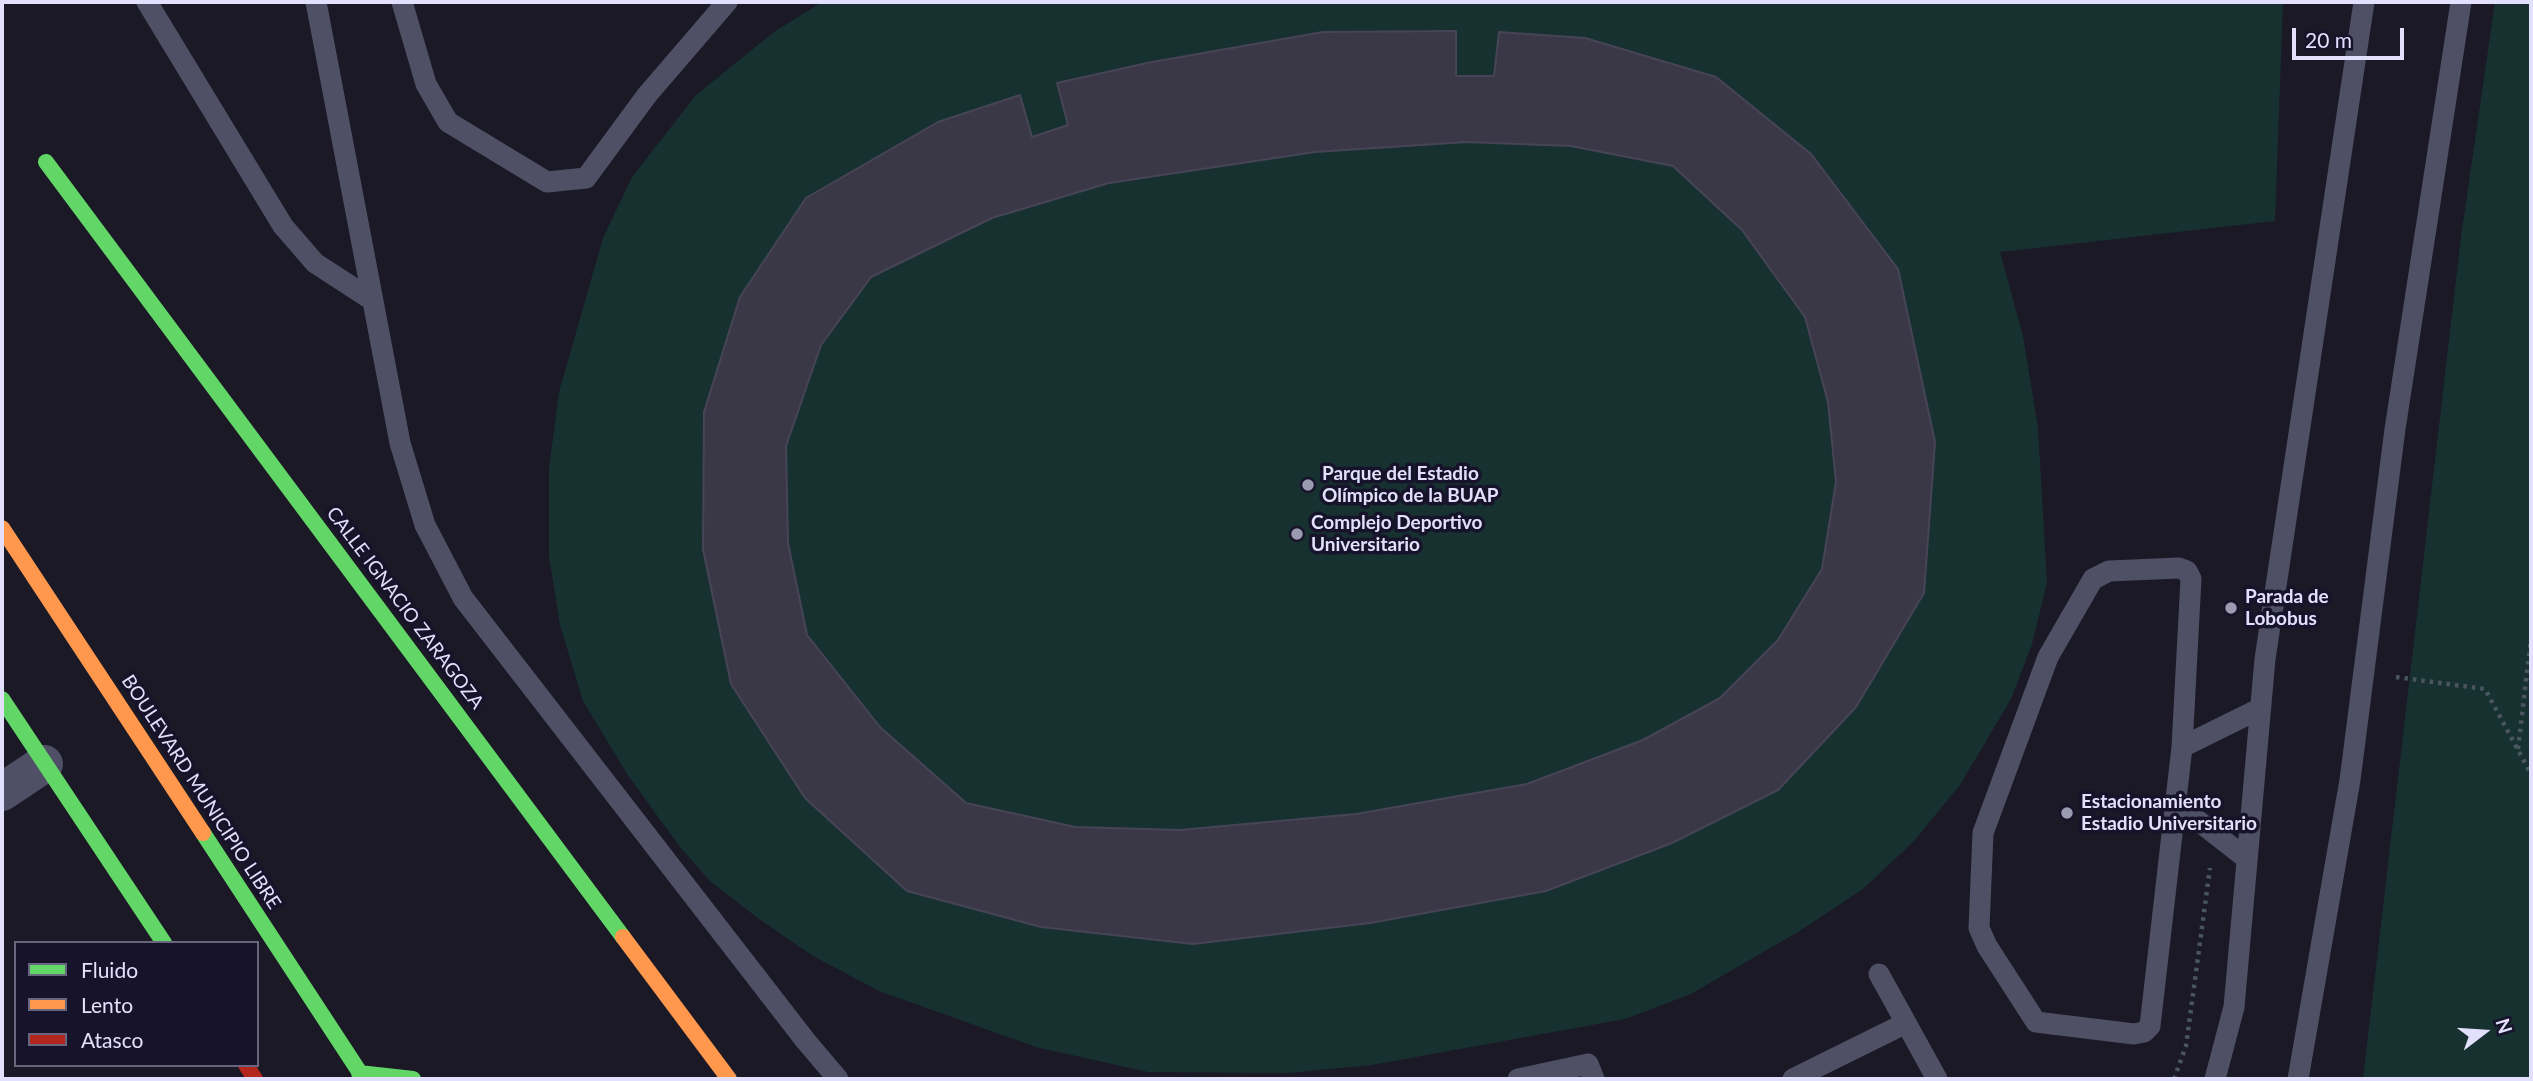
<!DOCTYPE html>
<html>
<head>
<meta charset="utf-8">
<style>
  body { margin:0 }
  #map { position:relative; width:2533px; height:1081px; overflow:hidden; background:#1a1925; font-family:Lato,sans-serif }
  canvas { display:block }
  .frame { position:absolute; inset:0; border:4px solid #e2e0fd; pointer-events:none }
  .legend { position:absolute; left:14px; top:941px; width:245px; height:126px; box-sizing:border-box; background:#17132b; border:2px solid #68657f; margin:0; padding:9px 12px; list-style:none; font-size:21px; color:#e2e0fd }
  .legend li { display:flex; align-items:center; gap:14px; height:35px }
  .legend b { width:35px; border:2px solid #68657f }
  .north { position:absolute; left:2449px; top:997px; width:70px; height:70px; -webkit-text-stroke:5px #17132b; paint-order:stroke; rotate:73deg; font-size:19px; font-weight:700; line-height:28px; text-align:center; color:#e2e0fd }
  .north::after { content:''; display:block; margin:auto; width:24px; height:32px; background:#e2e0fd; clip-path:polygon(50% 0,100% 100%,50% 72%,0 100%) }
  .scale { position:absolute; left:2292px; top:28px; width:112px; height:32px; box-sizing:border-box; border:4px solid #e2e0fd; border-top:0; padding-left:9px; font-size:21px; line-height:24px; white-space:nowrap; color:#e2e0fd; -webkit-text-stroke:5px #17132b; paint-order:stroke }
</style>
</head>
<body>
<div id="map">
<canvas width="2533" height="1081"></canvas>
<div class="frame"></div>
<ul class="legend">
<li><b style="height:9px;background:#63d668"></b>Fluido</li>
<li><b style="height:9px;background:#ff974d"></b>Lento</li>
<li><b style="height:9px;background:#b3261e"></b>Atasco</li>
</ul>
<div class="north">N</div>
<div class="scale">20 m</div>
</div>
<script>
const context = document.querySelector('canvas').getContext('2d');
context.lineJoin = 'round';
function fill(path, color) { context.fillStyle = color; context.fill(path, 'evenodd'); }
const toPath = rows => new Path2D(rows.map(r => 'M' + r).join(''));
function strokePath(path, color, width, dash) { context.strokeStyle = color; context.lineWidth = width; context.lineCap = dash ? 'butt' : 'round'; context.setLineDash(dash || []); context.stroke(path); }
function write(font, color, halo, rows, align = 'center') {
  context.font = font + ' Lato,sans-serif'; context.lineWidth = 7; context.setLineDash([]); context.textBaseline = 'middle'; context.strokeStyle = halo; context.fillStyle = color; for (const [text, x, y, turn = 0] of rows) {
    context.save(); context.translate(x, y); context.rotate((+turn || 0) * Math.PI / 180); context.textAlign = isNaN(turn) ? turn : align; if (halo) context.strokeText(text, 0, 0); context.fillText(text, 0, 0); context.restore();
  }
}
const green = toPath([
  [822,2,2283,2,2275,221,2000,252,2023,336,2038,428,2047,583,2032,644,2011,699,1960,785,1914,841,1863,889,1798,932,1691,994,1625,1019,1372,1065,1288,1073,1148,1072,1036,1047,879,991,813,956,759,919,710,881,680,847,627,774,583,701,560,625,549,556,549,469,559,392,603,238,632,177,696,95,774,32],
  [2495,2,2531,2,2531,1079,2363,1079,2461,237]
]);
const building = toPath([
  [1456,31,1456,76,1494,76,1499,32,1585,38,1716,77,1811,154,1898,269,1935,442,1924,593,1856,707,1778,790,1672,843,1546,891,1370,923,1193,944,1041,927,907,891,805,798,731,684,703,549,704,412,740,297,806,198,938,122,1020,95,1032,137,1068,125,1057,83,1152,62,1323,32,1456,31],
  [1466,142,1571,146,1673,166,1742,230,1805,317,1828,402,1836,482,1822,569,1778,640,1720,698,1643,740,1527,784,1356,814,1180,830,1075,827,966,803,880,727,807,635,788,543,786,446,821,345,871,277,992,218,1109,183,1315,152,1466,142]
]);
const path = toPath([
  [2396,677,2485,689,2531,774],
  [2518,749,2531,638],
  [2174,1079,2186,1046,2210,868]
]);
const lane = toPath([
  [147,2,283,226,315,263,372,300],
  [316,2,400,443,425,525,463,598,805,1040,838,1079],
  [402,2,426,84,448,122,547,182,586,178,647,95,727,2],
  [2179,568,2187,571,2191,579,2182,747,2150,1026,2144,1032,2134,1034,2036,1022,1987,946,1979,928,1983,833,2048,657,2093,579,2109,571,2179,568],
  [2182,747,2259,709],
  [2178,805,2247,859],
  [1879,974,1937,1079],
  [1518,1079,1588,1064,1594,1079],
  [1793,1079,1906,1023],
  [2215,1079,2234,1007,2265,659,2364,2],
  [2298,1079,2350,780,2395,429,2461,2]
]);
const street = toPath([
  [2,792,44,764]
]);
const fast = toPath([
  [46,162,623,937],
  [2,699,164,943],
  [203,833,364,1079],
  [359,1073,413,1079]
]);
const slow = toPath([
  [2,528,203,833],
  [623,937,729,1079]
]);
const jam = toPath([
  [246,1065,255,1079]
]);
const markers = [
  [1308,485,7,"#9c9ab1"],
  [1297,534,7,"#9c9ab1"],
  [2231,608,7,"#9c9ab1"],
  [2067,813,7,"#9c9ab1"]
];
const poiNames = [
  ["Parque del Estadio",1322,474],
  ["Olímpico de la BUAP",1322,496],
  ["Complejo Deportivo",1311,523],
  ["Universitario",1311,545],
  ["Parada de",2245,597],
  ["Lobobus",2245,619],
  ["Estacionamiento",2081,802],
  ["Estadio Universitario",2081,824]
];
const streetNames = [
  ["CALLE IGNACIO ZARAGOZA",405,608,53],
  ["BOULEVARD MUNICIPIO LIBRE",201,792,57]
];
fill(green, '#173131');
fill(building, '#3a3846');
strokePath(building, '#474457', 2);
strokePath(path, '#495561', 4.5, [3.5, 5]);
strokePath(lane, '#4f4f66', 21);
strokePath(street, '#4f4f66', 38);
strokePath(fast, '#63d668', 16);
strokePath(slow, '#ff974d', 16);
strokePath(jam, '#b3261e', 16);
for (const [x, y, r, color] of markers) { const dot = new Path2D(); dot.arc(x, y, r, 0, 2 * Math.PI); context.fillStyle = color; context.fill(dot); strokePath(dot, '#17132b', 2.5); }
write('bold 19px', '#e2e0fd', '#17132b', poiNames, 'left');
write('19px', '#e2e0fd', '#17132b', streetNames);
</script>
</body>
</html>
